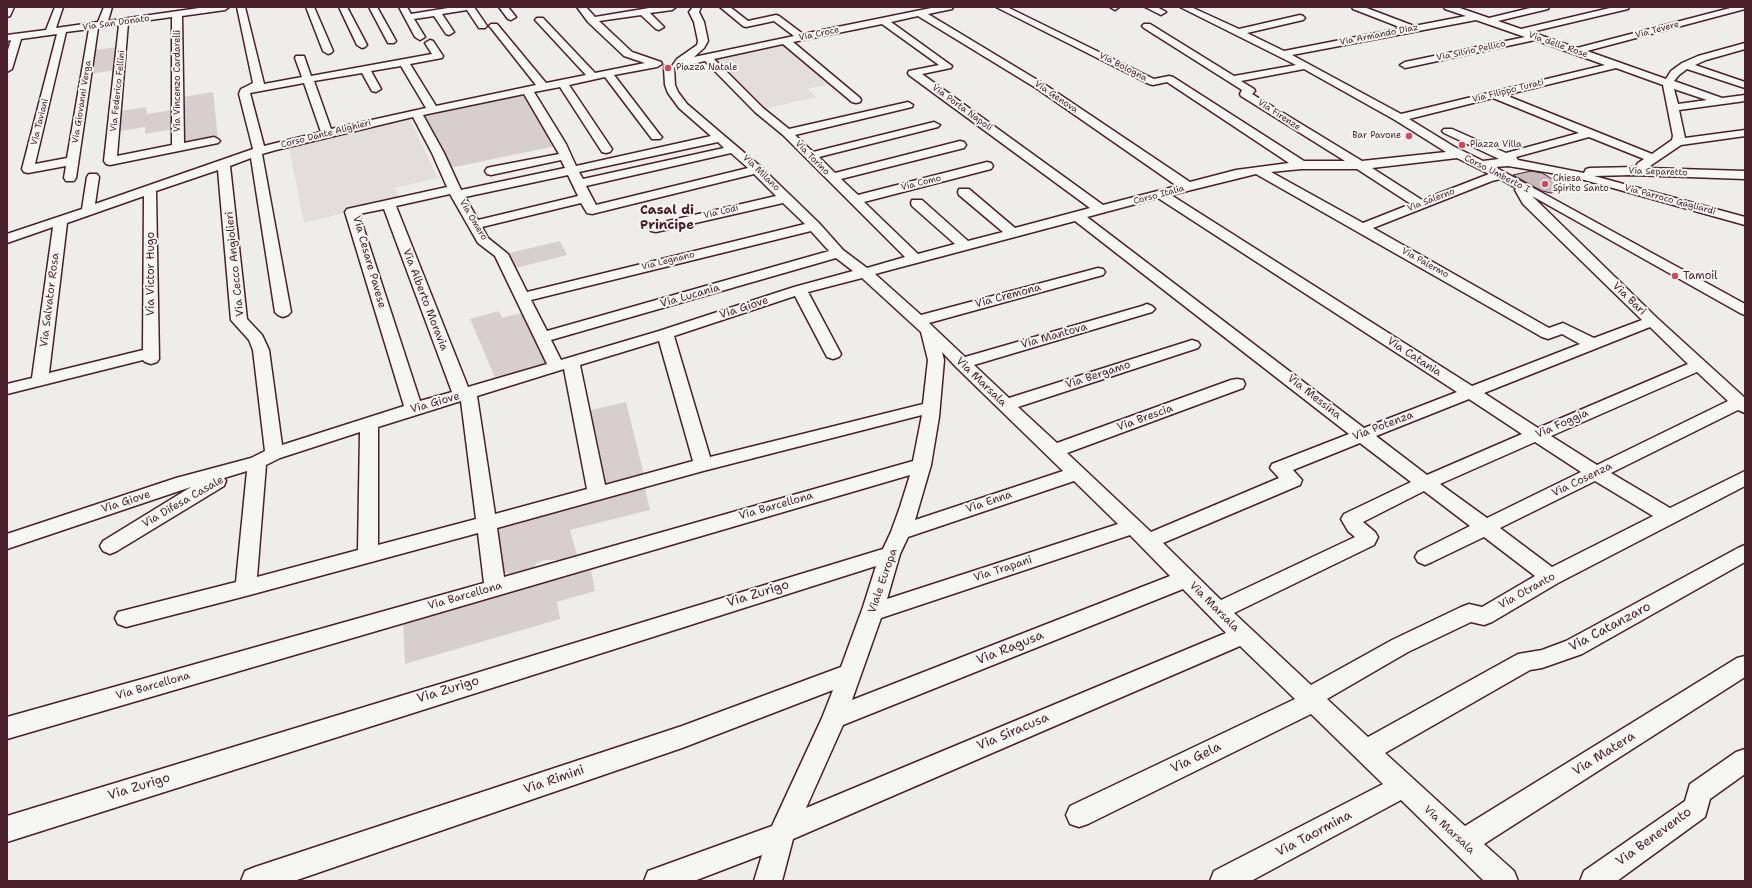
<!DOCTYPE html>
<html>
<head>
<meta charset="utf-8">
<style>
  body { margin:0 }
  #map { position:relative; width:1752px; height:888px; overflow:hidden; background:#efedea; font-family:"Shantell Sans",sans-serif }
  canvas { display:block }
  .frame { position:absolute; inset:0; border:8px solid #4a1f2b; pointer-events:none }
</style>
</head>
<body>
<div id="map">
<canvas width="1752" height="888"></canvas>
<div class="frame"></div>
</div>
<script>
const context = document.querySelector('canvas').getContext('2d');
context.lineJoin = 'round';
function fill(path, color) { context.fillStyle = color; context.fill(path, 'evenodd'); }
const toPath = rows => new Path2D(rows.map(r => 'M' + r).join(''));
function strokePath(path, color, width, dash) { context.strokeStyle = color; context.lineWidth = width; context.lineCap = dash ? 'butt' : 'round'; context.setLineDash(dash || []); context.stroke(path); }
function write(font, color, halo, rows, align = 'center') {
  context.font = font + ' "Shantell Sans",sans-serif'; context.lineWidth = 4; context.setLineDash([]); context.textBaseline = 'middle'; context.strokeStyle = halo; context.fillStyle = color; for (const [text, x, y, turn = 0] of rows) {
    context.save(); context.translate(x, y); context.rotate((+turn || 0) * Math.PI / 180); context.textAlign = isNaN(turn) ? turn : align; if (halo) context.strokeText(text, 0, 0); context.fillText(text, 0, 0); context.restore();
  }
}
const built = toPath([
  [786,45,832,84,807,89,817,97,763,109,713,59],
  [409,117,438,178,395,188,400,199,304,223,289,147]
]);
const green = toPath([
  [118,47,115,70,90,74,94,50],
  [213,92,218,138,184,145,183,97],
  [525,95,556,146,450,168,424,117,424,115,428,112],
  [146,107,147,114,173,110,174,129,145,134,145,127,120,131,121,111],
  [560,241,567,255,516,268,509,253],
  [499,311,502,318,525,312,548,364,496,380,470,319],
  [626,402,644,475,603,485,587,411],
  [644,484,650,510,570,530,578,559,568,560,545,560,537,563,532,569,513,575,500,571,493,526],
  [590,565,595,591,557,602,560,619,405,664,403,621]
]);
const building = toPath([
  [1531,171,1542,173,1561,184,1558,191,1551,193,1542,191,1513,175,1531,171]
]);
const minor = toPath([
  [7,7,14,7,10,16,7,17,7,7],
  [55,7,63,7,56,28,98,22,104,7,112,7,108,21,206,7,229,7,225,10,182,16,184,143,214,137,218,139,220,141,218,143,110,165,106,164,104,161,119,25,98,28,76,178,74,181,66,181,64,178,66,166,28,173,24,172,22,169,57,34,21,39,12,69,7,72,7,53,11,40,7,41,7,35,46,30,55,7],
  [172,17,172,145,117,156,128,23,172,17],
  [89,29,67,158,35,164,66,32,89,29],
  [237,7,245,7,264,84,302,77,295,58,296,56,304,56,311,76,432,54,425,43,430,40,433,41,443,56,442,58,410,64,436,106,536,85,491,28,489,26,491,24,497,24,546,83,586,75,537,22,535,20,537,18,543,18,595,73,645,63,624,56,588,22,577,7,586,7,595,17,655,7,676,7,672,10,650,13,664,27,659,30,656,29,641,15,599,21,632,52,661,62,662,64,657,67,614,75,660,135,662,137,660,139,652,139,605,77,569,85,612,149,610,152,606,153,602,152,560,87,534,92,566,144,576,166,711,136,679,108,668,93,665,85,664,68,665,66,672,66,677,59,697,45,698,41,694,22,689,12,693,7,701,7,699,12,704,22,708,41,704,48,694,57,794,36,774,21,746,27,743,26,720,7,730,7,748,21,776,15,779,16,803,34,936,7,953,7,952,9,928,14,1044,84,1190,182,1236,170,1289,163,1167,82,1153,85,1149,84,996,7,1007,7,1154,79,1169,76,1173,77,1304,161,1345,161,1241,96,1240,94,1242,90,1144,28,1142,26,1144,24,1150,24,1234,76,1296,65,1180,7,1191,7,1239,29,1300,15,1303,16,1305,18,1303,20,1247,33,1284,51,1402,28,1353,9,1352,7,1364,7,1414,26,1466,16,1445,9,1444,7,1457,7,1489,18,1534,7,1549,7,1548,9,1498,21,1521,29,1614,7,1629,7,1628,9,1531,32,1577,48,1734,7,1745,7,1745,9,1587,51,1666,79,1671,71,1682,63,1698,56,1745,43,1745,49,1706,60,1695,65,1745,82,1745,88,1687,69,1679,75,1674,81,1722,98,1745,95,1745,101,1679,110,1685,138,1745,130,1745,136,1681,145,1647,168,1745,171,1745,179,1632,175,1594,176,1745,217,1745,225,1570,176,1508,166,1495,167,1745,304,1745,315,1740,313,1532,196,1657,318,1745,398,1745,413,1738,410,1611,473,1670,508,1745,471,1745,486,1558,583,1492,622,1484,625,1471,622,1408,652,1327,699,1368,737,1518,654,1542,650,1566,641,1738,548,1745,545,1745,562,1582,654,1542,668,1530,670,1385,753,1465,826,1737,658,1745,656,1745,677,1484,844,1514,871,1518,881,1484,881,1401,800,1251,881,1210,881,1214,871,1383,784,1311,714,1088,824,1079,827,1070,824,1066,815,1070,806,1295,699,1240,646,793,839,782,881,754,881,762,855,694,881,644,881,648,871,772,826,822,718,833,690,682,748,294,881,241,881,245,871,255,867,682,726,841,667,863,607,876,566,7,842,7,816,883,549,891,532,900,507,910,475,7,739,7,717,484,583,478,533,246,596,126,627,118,624,115,618,118,612,236,582,247,471,224,478,226,481,224,486,117,551,110,554,103,551,100,546,103,541,191,487,7,549,7,534,176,478,251,458,265,451,253,350,249,340,231,320,218,170,156,191,159,359,157,362,151,364,145,362,143,360,7,394,7,384,32,378,53,227,7,243,7,234,82,209,87,177,89,174,97,174,99,177,95,204,253,149,239,94,241,89,253,83,237,7],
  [918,16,1036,88,1177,186,1103,205,922,74,951,68,952,66,891,22,918,16],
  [1476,20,1525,37,1405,62,1400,65,1405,68,1535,40,1605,65,1401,114,1292,55,1476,20],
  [882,24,939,65,909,71,908,73,909,75,1090,208,1015,228,969,189,959,189,958,192,959,195,1003,232,968,241,922,200,912,200,911,203,912,206,955,244,918,254,864,202,991,169,993,166,991,163,987,162,858,195,841,179,964,148,966,145,964,142,960,141,835,173,819,157,938,127,940,125,934,122,813,152,795,135,912,107,913,105,908,102,789,129,763,108,714,59,783,44,852,102,856,103,860,102,861,100,860,98,793,42,882,24],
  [705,61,755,112,783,135,905,257,867,268,843,250,819,223,761,167,687,104,678,92,675,85,674,67,677,68,705,61],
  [401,66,426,108,331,129,314,81,362,73,372,91,376,92,381,89,371,71,401,66],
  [1616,68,1663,85,1673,136,1672,140,1652,154,1505,95,1616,68],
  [1304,69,1395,120,1446,152,1362,161,1252,94,1255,91,1254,89,1241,81,1304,69],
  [304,83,321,132,264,146,250,93,304,83],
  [1674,89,1707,100,1678,104,1674,89],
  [524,94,559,154,491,167,487,168,485,171,487,174,491,175,561,160,565,168,461,190,444,153,423,115,524,94],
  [1493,98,1579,133,1506,153,1452,129,1444,129,1442,131,1444,133,1499,159,1483,161,1453,146,1409,119,1493,98],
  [413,117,432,153,447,187,347,209,345,212,404,406,282,445,269,350,262,335,247,319,230,166,251,158,275,312,278,315,283,317,288,315,291,312,262,154,276,150,413,117],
  [1589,137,1644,159,1638,163,1636,166,1637,167,1590,168,1586,169,1584,173,1518,160,1516,157,1589,137],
  [718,142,724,148,583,179,579,172,718,142],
  [731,153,748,168,596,205,586,186,731,153],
  [1457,158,1489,174,1422,200,1372,168,1457,158],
  [1301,169,1357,169,1411,204,1363,223,1271,172,1301,169],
  [754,174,776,196,651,225,649,228,651,231,656,232,783,203,805,224,527,292,508,254,488,238,482,227,581,203,587,213,592,214,754,174],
  [1256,174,1542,337,1548,339,1562,334,1580,344,1472,386,1171,195,1256,174],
  [568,175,578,196,478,220,465,197,568,175],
  [1500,179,1516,188,1515,190,1523,204,1642,320,1594,338,1563,323,1549,328,1373,228,1492,181,1500,179],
  [450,194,478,243,495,256,547,364,468,387,396,206,450,194],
  [144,196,143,350,49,373,67,223,144,196],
  [1158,198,1457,392,1364,428,1087,217,1158,198],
  [384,209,452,392,420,401,359,214,384,209],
  [1075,221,1349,434,1272,464,1270,468,1279,478,1151,532,1067,453,1243,388,1245,384,1243,380,1237,379,1231,380,1057,443,1018,407,1198,348,1200,345,1198,342,1192,340,1186,342,1009,398,974,365,1152,312,1155,309,1152,306,1147,304,1142,306,965,357,929,323,1103,275,1105,272,1103,269,1098,268,921,315,875,274,1075,221],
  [811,231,829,251,547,331,531,300,811,231],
  [836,258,853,271,794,287,659,331,561,360,551,340,836,258],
  [862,278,921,332,928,360,923,404,710,457,674,336,795,296,827,357,833,359,839,357,841,354,808,292,862,278],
  [1650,327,1688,364,1538,428,1484,393,1650,327],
  [659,341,693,461,605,485,580,365,659,341],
  [942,352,956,367,1063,471,915,520,931,465,939,417,944,360,942,352],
  [564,369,587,489,495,514,477,396,564,369],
  [1697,372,1728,401,1597,465,1551,436,1697,372],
  [1469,399,1522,434,1427,475,1376,436,1469,399],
  [461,401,476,519,378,545,378,427,461,401],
  [922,415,913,461,504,577,497,528,703,471,922,415],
  [360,432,358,550,257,577,266,465,280,458,360,432],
  [1535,442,1581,472,1487,518,1440,484,1535,442],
  [1360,443,1411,482,1344,514,1341,519,1348,531,1355,537,1221,600,1163,543,1300,485,1302,480,1293,470,1360,443],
  [1074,481,1118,524,887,599,900,554,908,537,1074,481],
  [1595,481,1653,516,1552,567,1500,528,1595,481],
  [1424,491,1470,526,1418,552,1415,557,1418,562,1425,565,1432,562,1484,537,1535,576,1482,607,1469,604,1461,607,1392,640,1311,685,1234,613,1374,545,1378,537,1375,532,1363,522,1424,491],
  [1130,535,1170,576,852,700,881,618,1130,535],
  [1183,589,1226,633,806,808,843,725,1183,589],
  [306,7,314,7,333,51,331,53,328,54,323,51,306,7],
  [339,7,347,7,367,45,365,47,362,48,357,45,339,7],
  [369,7,377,7,396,41,394,43,388,43,369,7],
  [399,7,407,7,411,14,454,7,474,7,487,26,485,28,479,28,467,10,442,14,454,32,449,35,446,34,434,16,414,19,425,37,420,40,415,37,399,7],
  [499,7,508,7,516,17,511,20,508,19,499,7],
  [1110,7,1119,7,1115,10,1110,7],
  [1145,7,1157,7,1166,12,1161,15,1145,7],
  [1745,749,1745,774,1710,799,1705,817,1617,881,1580,881,1584,871,1685,801,1690,784,1736,752,1745,749]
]);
const markers = [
  [668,68,4,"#d1495b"],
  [1409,136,4,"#d1495b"],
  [1462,145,4,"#d1495b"],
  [1545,184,4,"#d1495b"],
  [1675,276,4,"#d1495b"]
];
const farStreetnames = [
  ["Via San Donato",116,23,-8],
  ["Via Tevere",1657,30,-15],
  ["Via Croce",819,34,-12],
  ["Via Armando Diaz",1379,35,-11],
  ["Via delle Rose",1558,45,19],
  ["Via Silvio Pellico",1471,51,-12],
  ["Via Bologna",1123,67,27],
  ["Via Vincenzo Cardarelli",178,81,-90],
  ["Via Federico Fellini",118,91,-84],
  ["Via Filippo Turati",1508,91,-14],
  ["Via Genova",1056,97,34],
  ["Via Giovanni Verga",82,102,-81],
  ["Via Porta Napoli",962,108,36],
  ["Via Firenze",1279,115,33],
  ["Via Taviani",40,122,-76],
  ["Corso Dante Alighieri",326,134,-14],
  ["Via Torino",812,158,45],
  ["Via Separetto",1658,172,2],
  ["Via Milano",761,173,44],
  ["Corso Umberto I",1497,174,27],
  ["Via Como",921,183,-14],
  ["Corso Italia",1159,195,-15],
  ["Via Salerno",1431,200,-21],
  ["Via Parroco Gagliardi",1670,200,15],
  ["Via Lodi",721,212,-13],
  ["Via Omero",473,220,59],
  ["Via Legnano",668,261,-14],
  ["Via Palermo",1425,263,29]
];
const farPoinames = [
  ["Piazza Natale",676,68],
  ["Bar Pavone",1401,136,"right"],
  ["Piazza Villa",1470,145],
  ["Chiesa",1553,179],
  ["Spirito Santo",1553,189]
];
const streetNames = [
  ["Via Cesare Pavese",369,262,74],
  ["Via Cecco Angiolieri",235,264,-96],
  ["Via Victor Hugo",151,274,-90],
  ["Via Lucania",690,296,-16],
  ["Via Cremona",1008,296,-15],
  ["Via Bari",1629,299,44],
  ["Via Salvator Rosa",50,300,-83],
  ["Via Alberto Moravia",425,300,69],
  ["Via Giove",744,308,-18],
  ["Via Mantova",1054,336,-16],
  ["Via Catania",1414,357,33],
  ["Via Bergamo",1098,375,-18],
  ["Via Marsala",981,382,44],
  ["Via Messina",1314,397,38],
  ["Via Giove",435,403,-16],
  ["Via Brescia",1145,418,-20],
  ["Via Foggia",1562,424,-24],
  ["Via Potenza",1383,426,-21],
  ["Via Cosenza",1582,480,-26],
  ["Via Giove",126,502,-18],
  ["Via Difesa Casale",183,502,-30],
  ["Via Enna",989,502,-19],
  ["Via Barcellona",776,506,-16],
  ["Via Trapani",1003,569,-18],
  ["Viale Europa",883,581,-71],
  ["Via Otranto",1527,591,-29],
  ["Via Barcellona",465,596,-16],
  ["Via Marsala",1214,607,45],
  ["Via Barcellona",153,686,-16],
  ["Via Marsala",1449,830,43]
];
const poiNames = [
  ["Tamoil",1683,276]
];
const farDistrictnames = [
  ["Casal di",667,211],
  ["Principe",667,226]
];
const nearStreetnames = [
  ["Via Zurigo",758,594,-17],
  ["Via Catanzaro",1610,627,-28],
  ["Via Ragusa",1010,648,-22],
  ["Via Zurigo",448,690,-17],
  ["Via Siracusa",1013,732,-23],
  ["Via Matera",1604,754,-32],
  ["Via Gela",1196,758,-26],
  ["Via Rimini",554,780,-19],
  ["Via Zurigo",139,787,-17],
  ["Via Taormina",1314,834,-28],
  ["Via Benevento",1654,837,-36]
];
fill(built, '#e3dedc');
fill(green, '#d7cfce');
fill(building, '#c6babb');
strokePath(building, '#4a1f2b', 1);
strokePath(minor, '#4a1f2b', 3);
fill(minor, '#f6f6f2');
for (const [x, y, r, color] of markers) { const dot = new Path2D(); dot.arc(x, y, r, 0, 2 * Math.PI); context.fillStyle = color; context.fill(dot); strokePath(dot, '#f6f6f2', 1.5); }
write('9px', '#4a1f2b', '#f6f6f2', farStreetnames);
write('9px', '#4a1f2b', '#f6f6f2', farPoinames, 'left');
write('11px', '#4a1f2b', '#f6f6f2', streetNames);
write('11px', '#4a1f2b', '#f6f6f2', poiNames, 'left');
write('bold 13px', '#4a1f2b', '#f6f6f2', farDistrictnames);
write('13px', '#4a1f2b', '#f6f6f2', nearStreetnames);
</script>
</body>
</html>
